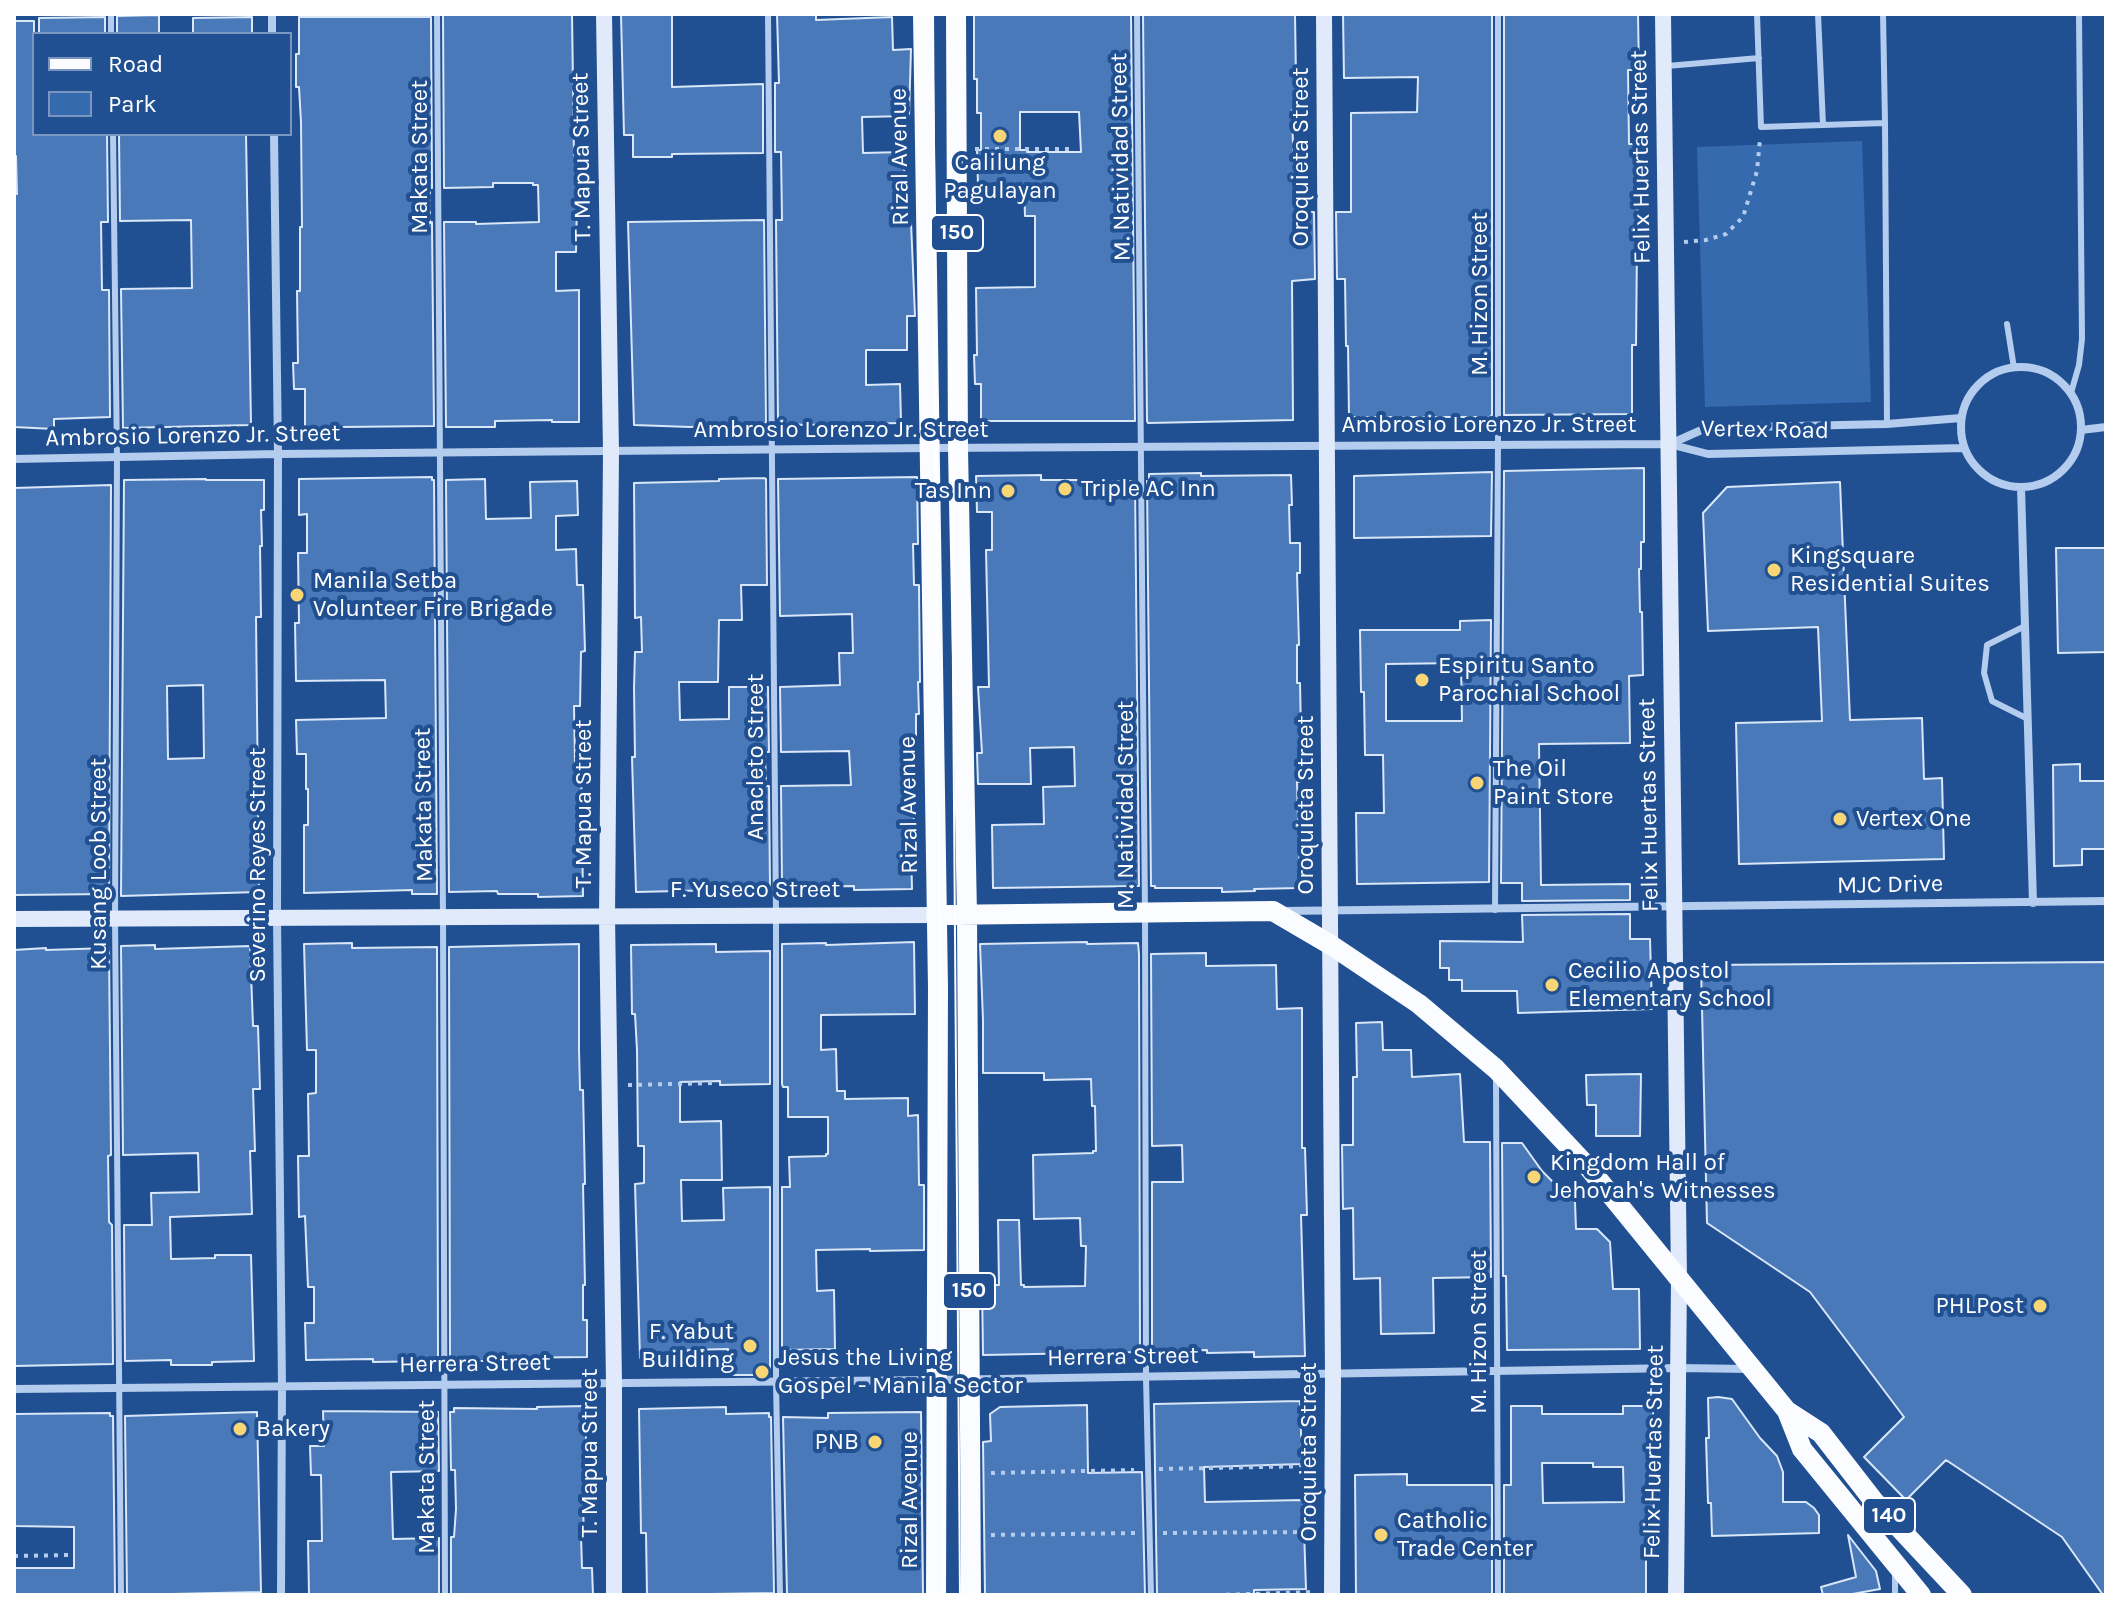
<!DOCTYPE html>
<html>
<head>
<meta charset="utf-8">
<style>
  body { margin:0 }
  #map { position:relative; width:2120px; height:1609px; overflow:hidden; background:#215092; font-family:Karla,sans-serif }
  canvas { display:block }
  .frame { position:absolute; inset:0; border:16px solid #fff; pointer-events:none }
  .legend { position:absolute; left:32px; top:32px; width:260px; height:104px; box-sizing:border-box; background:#215092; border:2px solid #7a96be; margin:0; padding:10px 14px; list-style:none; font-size:24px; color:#fff }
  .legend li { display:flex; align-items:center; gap:16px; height:40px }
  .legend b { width:40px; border:2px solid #7a96be }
</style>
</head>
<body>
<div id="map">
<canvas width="2120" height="1609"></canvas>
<div class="frame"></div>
<ul class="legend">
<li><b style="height:10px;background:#fafcff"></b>Road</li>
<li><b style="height:22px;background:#356aaf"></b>Park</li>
</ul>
</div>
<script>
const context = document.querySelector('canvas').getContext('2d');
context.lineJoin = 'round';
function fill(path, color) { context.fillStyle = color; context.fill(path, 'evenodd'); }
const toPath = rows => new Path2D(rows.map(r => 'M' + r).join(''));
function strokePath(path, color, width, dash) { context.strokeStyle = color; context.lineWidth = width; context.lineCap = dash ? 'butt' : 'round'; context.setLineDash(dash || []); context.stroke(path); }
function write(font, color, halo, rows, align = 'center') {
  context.font = font + ' Karla,sans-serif'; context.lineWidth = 8; context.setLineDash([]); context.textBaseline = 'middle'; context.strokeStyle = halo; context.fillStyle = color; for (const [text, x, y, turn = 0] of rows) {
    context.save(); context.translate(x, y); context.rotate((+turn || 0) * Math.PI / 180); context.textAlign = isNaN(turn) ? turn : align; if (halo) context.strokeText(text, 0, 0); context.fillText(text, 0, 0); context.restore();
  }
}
const green = toPath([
  [1862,141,1871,402,1705,407,1697,147]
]);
const building = toPath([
  [443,14,572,14,574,155,578,155,576,252,556,252,556,291,579,290,579,422,552,422,552,420,495,421,495,427,446,427,444,222,476,222,476,224,539,222,538,185,533,185,533,183,493,183,493,187,444,188,443,14],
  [621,14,672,14,672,87,763,84,763,153,672,154,672,157,633,157,633,135,624,135,621,14],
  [777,14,816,14,816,20,892,17,893,50,911,49,909,116,862,117,863,153,903,152,908,222,911,222,915,316,907,316,907,350,866,350,866,385,900,384,901,423,803,425,778,422,776,220,782,220,781,152,775,152,775,83,779,83,777,14],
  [974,14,1131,14,1135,421,981,421,981,384,975,384,974,355,977,355,976,288,1035,287,1035,216,1025,216,1024,184,978,185,977,150,981,150,981,113,977,113,977,79,974,79,974,14],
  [1020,112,1079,112,1081,152,1027,152,1027,150,1020,150,1020,112],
  [1143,14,1295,14,1296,80,1295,80,1295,110,1292,110,1294,179,1304,179,1304,212,1314,212,1315,279,1292,281,1293,420,1148,423,1147,421,1143,14],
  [1343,14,1492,14,1492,415,1490,417,1349,417,1348,346,1346,346,1345,279,1337,279,1336,212,1351,212,1351,113,1417,112,1418,77,1344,78,1343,14],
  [1504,14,1638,14,1639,70,1628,70,1629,144,1638,144,1636,345,1632,345,1632,414,1504,415,1504,14],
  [159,15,159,34,117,34,117,16,159,15],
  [105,17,105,34,39,34,39,18,105,17],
  [252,17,252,34,193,34,193,18,252,17],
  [299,17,431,17,432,188,430,188,430,223,432,222,434,426,341,427,341,429,305,429,305,389,294,389,293,363,298,363,297,291,300,291,300,227,302,227,301,122,299,87,296,87,296,54,299,54,299,17],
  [14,21,34,21,34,134,107,134,108,222,101,222,102,290,109,290,110,417,54,419,54,429,14,427,14,194,17,194,16,156,14,156,14,21],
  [119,134,246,134,251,425,123,428,121,289,192,288,191,220,120,221,119,134],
  [764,220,766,423,690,427,634,425,628,222,764,220],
  [1644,468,1644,542,1641,542,1641,569,1639,569,1640,612,1642,612,1643,675,1629,676,1630,743,1539,744,1541,885,1630,884,1630,900,1522,901,1522,883,1501,883,1504,471,1644,468],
  [1492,472,1491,536,1354,538,1354,476,1492,472],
  [1201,473,1201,476,1291,475,1292,505,1289,505,1290,543,1300,543,1300,573,1297,573,1299,645,1297,645,1297,683,1300,683,1302,782,1297,782,1298,819,1300,819,1299,888,1254,889,1255,891,1222,892,1222,888,1155,888,1155,886,1151,886,1147,481,1149,481,1149,474,1201,473],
  [1041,475,1041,480,1079,480,1079,482,1135,481,1139,886,993,888,992,825,1044,824,1043,787,1075,786,1074,747,1030,748,1031,784,978,784,977,753,982,753,978,687,989,687,986,550,992,550,992,512,977,512,976,476,1041,475],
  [432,477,432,480,434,480,437,894,412,894,412,890,304,893,304,825,308,825,308,789,306,789,306,754,297,754,296,720,386,718,385,680,296,681,295,623,299,623,298,553,307,553,307,514,299,515,299,479,432,477],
  [917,477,918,544,913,544,914,585,919,585,920,682,918,682,919,714,916,714,916,749,911,749,914,822,916,822,917,850,911,850,912,889,854,890,854,886,782,887,781,786,851,785,849,751,781,752,780,687,840,685,839,653,853,653,852,614,780,616,778,479,917,477],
  [764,478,766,479,767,585,741,585,742,620,719,620,718,682,679,682,680,720,729,719,729,687,768,687,769,752,765,752,766,786,769,786,770,887,763,887,763,889,636,892,632,757,635,757,634,688,635,652,642,652,641,617,635,618,634,483,719,481,719,479,764,478],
  [206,479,206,480,264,480,264,510,261,510,262,546,260,546,261,617,256,617,259,892,121,896,124,480,206,479],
  [203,685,204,758,168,759,167,686,203,685],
  [485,479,486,519,531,518,530,482,577,481,578,515,556,516,556,550,576,549,577,585,583,585,585,651,581,652,580,706,574,706,575,761,581,760,583,896,538,897,538,894,498,894,497,891,449,892,446,480,485,479],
  [1840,482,1850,720,1922,718,1924,779,1942,778,1944,859,1739,864,1736,723,1822,721,1818,627,1708,631,1703,513,1727,487,1840,482],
  [111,485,109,894,14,895,14,488,111,485],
  [2056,548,2106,548,2106,652,2058,653,2056,548],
  [1491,620,1489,882,1357,884,1356,813,1384,813,1383,755,1365,755,1364,692,1361,692,1360,630,1460,630,1460,621,1491,620],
  [1461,663,1462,721,1386,721,1386,664,1461,663],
  [2080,764,2080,781,2106,781,2106,849,2082,849,2082,865,2054,866,2053,765,2080,764],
  [1630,914,1630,939,1650,939,1652,1009,1518,1013,1517,991,1462,991,1462,980,1449,980,1449,968,1440,968,1440,941,1523,942,1522,915,1630,914],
  [914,942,915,1014,821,1015,821,1050,836,1049,837,1091,845,1091,845,1099,908,1098,908,1116,918,1115,919,1185,924,1185,924,1250,870,1251,870,1249,816,1250,817,1291,834,1290,835,1349,782,1350,782,1187,790,1187,789,1157,826,1156,826,1154,828,1154,828,1117,788,1117,788,1087,783,1087,782,1084,782,944,826,943,826,945,914,942],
  [1087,942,1087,944,1138,943,1139,954,1140,1352,983,1355,982,1285,999,1285,998,1220,1019,1220,1021,1285,1024,1285,1024,1287,1085,1286,1086,1246,1081,1246,1080,1218,1034,1219,1033,1155,1093,1153,1093,1151,1096,1151,1095,1106,1092,1106,1091,1079,1044,1080,1044,1073,983,1073,983,1020,980,944,1087,942],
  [352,943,352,948,437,947,438,1361,373,1362,373,1359,306,1360,305,1323,314,1323,314,1287,308,1287,305,1216,299,1217,298,1156,309,1156,308,1094,316,1093,316,1050,307,1050,304,944,352,943],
  [579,944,579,1050,580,1090,583,1090,585,1184,583,1184,585,1285,583,1285,583,1320,587,1320,587,1357,498,1358,498,1361,450,1361,449,947,579,944],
  [716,944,716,952,770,951,770,1084,720,1085,720,1081,680,1082,680,1122,721,1121,722,1180,681,1180,682,1221,724,1220,723,1188,770,1187,770,1375,728,1375,728,1349,688,1350,688,1357,640,1358,635,1184,644,1183,644,1146,638,1146,637,1050,635,1014,632,1014,631,945,716,944],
  [155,945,155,949,250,946,253,1026,258,1026,260,1089,253,1089,255,1151,250,1151,252,1214,170,1217,171,1259,215,1258,215,1255,251,1255,254,1361,212,1362,212,1365,171,1365,171,1360,125,1361,124,1225,152,1225,151,1193,199,1192,198,1153,123,1155,121,946,155,945],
  [46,948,46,950,109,948,111,1155,108,1156,109,1222,112,1225,113,1364,14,1366,14,950,46,948],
  [1206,953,1206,966,1276,965,1277,1009,1302,1008,1302,1148,1305,1148,1307,1215,1301,1215,1305,1356,1254,1357,1254,1352,1207,1353,1207,1350,1152,1351,1152,1182,1183,1182,1182,1145,1152,1146,1151,954,1206,953],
  [2106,962,2106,1595,2103,1595,2062,1537,1946,1460,1906,1500,1864,1457,1904,1417,1810,1292,1707,1223,1701,965,2106,962],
  [1382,1022,1383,1050,1411,1050,1412,1077,1460,1074,1464,1142,1490,1142,1491,1277,1433,1278,1434,1333,1381,1334,1380,1278,1354,1279,1353,1208,1343,1209,1342,1145,1353,1145,1353,1077,1357,1077,1356,1023,1382,1022],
  [1641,1074,1640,1136,1596,1136,1596,1105,1587,1105,1586,1075,1641,1074],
  [1502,1143,1522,1143,1542,1171,1559,1188,1575,1202,1576,1229,1597,1229,1610,1242,1613,1289,1639,1289,1640,1349,1507,1350,1506,1276,1503,1276,1502,1143],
  [1718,1397,1732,1399,1760,1438,1777,1456,1783,1472,1783,1502,1806,1502,1814,1508,1819,1515,1819,1533,1712,1536,1711,1503,1708,1503,1706,1438,1709,1438,1708,1398,1718,1397],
  [1300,1401,1302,1464,1204,1467,1205,1502,1303,1500,1306,1589,1254,1590,1254,1595,1157,1595,1154,1404,1300,1401],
  [1087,1405,1088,1473,1142,1472,1145,1595,985,1595,983,1442,991,1441,990,1414,1000,1407,1087,1405],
  [586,1406,586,1507,583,1507,584,1534,581,1535,582,1568,592,1568,593,1595,451,1595,451,1537,454,1537,456,1509,455,1470,451,1470,450,1412,454,1412,454,1408,537,1409,537,1407,586,1406],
  [1511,1406,1542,1406,1542,1414,1623,1414,1623,1406,1653,1406,1654,1533,1646,1533,1646,1595,1504,1595,1504,1485,1511,1485,1511,1406],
  [1542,1463,1593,1463,1593,1467,1623,1467,1624,1502,1543,1503,1542,1463],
  [726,1407,726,1414,769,1413,769,1417,771,1417,774,1593,647,1595,646,1533,641,1533,639,1409,726,1407],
  [323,1411,438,1412,439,1471,391,1472,393,1539,439,1538,439,1595,309,1595,308,1541,322,1541,321,1475,311,1475,310,1446,324,1446,323,1411],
  [257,1412,261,1592,127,1595,125,1416,257,1412],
  [921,1412,923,1595,787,1595,783,1417,828,1418,828,1413,921,1412],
  [110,1413,110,1416,113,1416,115,1595,14,1595,14,1568,74,1568,74,1527,14,1526,14,1414,110,1413],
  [1407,1474,1407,1485,1492,1485,1492,1595,1356,1595,1355,1475,1407,1474],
  [1848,1535,1876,1571,1880,1589,1847,1595,1823,1595,1821,1587,1856,1577,1848,1535]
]);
const path = toPath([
  [975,149,1070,149],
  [1684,242,1706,240,1726,234,1743,217,1757,171,1760,139],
  [628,1085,717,1083],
  [1159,1469,1314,1466],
  [991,1473,1134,1470],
  [1163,1533,1314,1532],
  [991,1535,1138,1533],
  [14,1556,69,1555],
  [1216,1595,1314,1592]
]);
const lane = toPath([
  [111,14,111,34],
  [437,14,443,917,445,1595],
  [768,14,776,915,776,1382,780,1595],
  [1137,14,1145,912,1146,1377,1151,1595],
  [1757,14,1761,127,1885,123,1883,14],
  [1818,14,1823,125],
  [1667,66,1759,58],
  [1885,123,1887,424],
  [113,134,117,458,115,919,121,1595],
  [2007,324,2014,368],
  [2071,393,2079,365,2082,339,2079,14],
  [2025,626,1987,645,1984,673,1992,701,2028,719],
  [1495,910,1498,445,1498,14],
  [1496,1077,1498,1595],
  [1895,1571,1895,1595]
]);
const street = toPath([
  [272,14,272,34],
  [274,134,278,454,277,918,282,1386,281,1595],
  '1961 427a60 60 0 1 1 120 0a60 60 0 1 1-120 0Z',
  [2081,430,2106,427],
  [1670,444,1706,428,1887,424,1961,418],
  [14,459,278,454,930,448,1669,444,1708,454,1964,448],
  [2021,487,2033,903],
  [1283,911,2106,901],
  [14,1389,936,1380,1679,1368,1749,1369]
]);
const secondary = toPath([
  [604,14,611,452,607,916,614,1383,614,1595],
  [1324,14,1333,1374,1332,1595],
  [1663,14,1679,1278,1676,1595],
  [14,919,936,915]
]);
const primary = toPath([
  [923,14,938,988,936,1595],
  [956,14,958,449,967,915,971,1595],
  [936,915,1273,911,1331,945,1419,1004,1496,1069,1588,1167,1787,1411,1802,1449,1921,1595],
  [1787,1411,1821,1433,1873,1500,1962,1595]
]);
const tram = toPath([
  [933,14,944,1595],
  [948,14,960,1595]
]);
const markers = [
  [1000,136,8,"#f9d675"],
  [1065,489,8,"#f9d675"],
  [1008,491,8,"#f9d675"],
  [1774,570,8,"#f9d675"],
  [297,595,8,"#f9d675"],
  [1422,680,8,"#f9d675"],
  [1477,783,8,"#f9d675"],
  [1840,819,8,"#f9d675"],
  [1552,985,8,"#f9d675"],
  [1534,1177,8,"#f9d675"],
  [2040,1306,8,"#f9d675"],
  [750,1346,8,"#f9d675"],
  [762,1372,8,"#f9d675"],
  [240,1429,8,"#f9d675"],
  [875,1442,8,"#f9d675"],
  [1381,1535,8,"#f9d675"]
];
const shields = [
  [957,233,52],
  [969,1291,52],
  [1889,1516,52]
];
const shieldNames = [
  ["150",957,233],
  ["150",969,1291],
  ["140",1889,1516]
];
const streetNames = [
  ["Makata Street",420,157,-90],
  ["T. Mapua Street",582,157,-91],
  ["Rizal Avenue",900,157,-91],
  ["M. Natividad Street",1121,157,-91],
  ["Oroquieta Street",1301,157,-90],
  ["Felix Huertas Street",1641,157,-91],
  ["M. Hizon Street",1480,294,-90],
  ["Ambrosio Lorenzo Jr. Street",1489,425],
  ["Ambrosio Lorenzo Jr. Street",841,430],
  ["Vertex Road",1765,430,1],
  ["Ambrosio Lorenzo Jr. Street",193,436,-1],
  ["Anacleto Street",756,757,-90],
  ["T. Mapua Street",584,804,-90],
  ["Makata Street",424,805,-91],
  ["Rizal Avenue",909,805,-91],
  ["M. Natividad Street",1126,805,-90],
  ["Oroquieta Street",1306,805,-90],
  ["Felix Huertas Street",1649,805,-91],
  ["Kusang Loob Street",99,864,-90],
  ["Severino Reyes Street",258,865,-90],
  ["MJC Drive",1890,885,-1],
  ["F. Yuseco Street",755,890],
  ["M. Hizon Street",1479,1332,-90],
  ["Herrera Street",1123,1357,-1],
  ["Herrera Street",475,1364,-1],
  ["Oroquieta Street",1309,1452,-90],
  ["Felix Huertas Street",1654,1452,-89],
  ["T. Mapua Street",590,1453,-90],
  ["Makata Street",427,1477,-90],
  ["Rizal Avenue",910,1500,-90]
];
const poiNames = [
  ["Calilung",1000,163,"center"],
  ["Pagulayan",1000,191,"center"],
  ["Triple AC Inn",1081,489],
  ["Tas Inn",992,491,"right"],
  ["Kingsquare",1790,556],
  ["Residential Suites",1790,584],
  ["Manila Setba",313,581],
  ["Volunteer Fire Brigade",313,609],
  ["Espiritu Santo",1438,666],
  ["Parochial School",1438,694],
  ["The Oil",1493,769],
  ["Paint Store",1493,797],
  ["Vertex One",1856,819],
  ["Cecilio Apostol",1568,971],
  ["Elementary School",1568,999],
  ["Kingdom Hall of",1550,1163],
  ["Jehovah's Witnesses",1550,1191],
  ["PHLPost",2024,1306,"right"],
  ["F. Yabut",734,1332,"right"],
  ["Building",734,1360,"right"],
  ["Jesus the Living",778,1358],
  ["Gospel - Manila Sector",778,1386],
  ["Bakery",256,1429],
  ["PNB",859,1442,"right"],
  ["Catholic",1397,1521],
  ["Trade Center",1397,1549]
];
fill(green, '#356aaf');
fill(building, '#4a79b9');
strokePath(building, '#d9e7f9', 2);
strokePath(path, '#b4cced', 4, [4, 6]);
strokePath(lane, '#b4cced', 6);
strokePath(street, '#b4cced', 8);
strokePath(secondary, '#e0eafa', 16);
strokePath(primary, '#fafcff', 20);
strokePath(tram, '#fff', 2);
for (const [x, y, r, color] of markers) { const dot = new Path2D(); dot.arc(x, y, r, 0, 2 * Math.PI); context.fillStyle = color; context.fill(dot); strokePath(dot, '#215092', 3); }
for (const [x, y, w] of shields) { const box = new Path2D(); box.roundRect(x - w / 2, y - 18, w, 36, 6); context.fillStyle = '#215092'; context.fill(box); strokePath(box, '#fff', 2); }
write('bold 22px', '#fff', null, shieldNames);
write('24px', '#fff', '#215092', streetNames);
write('24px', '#fff', '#215092', poiNames, 'left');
</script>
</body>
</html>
